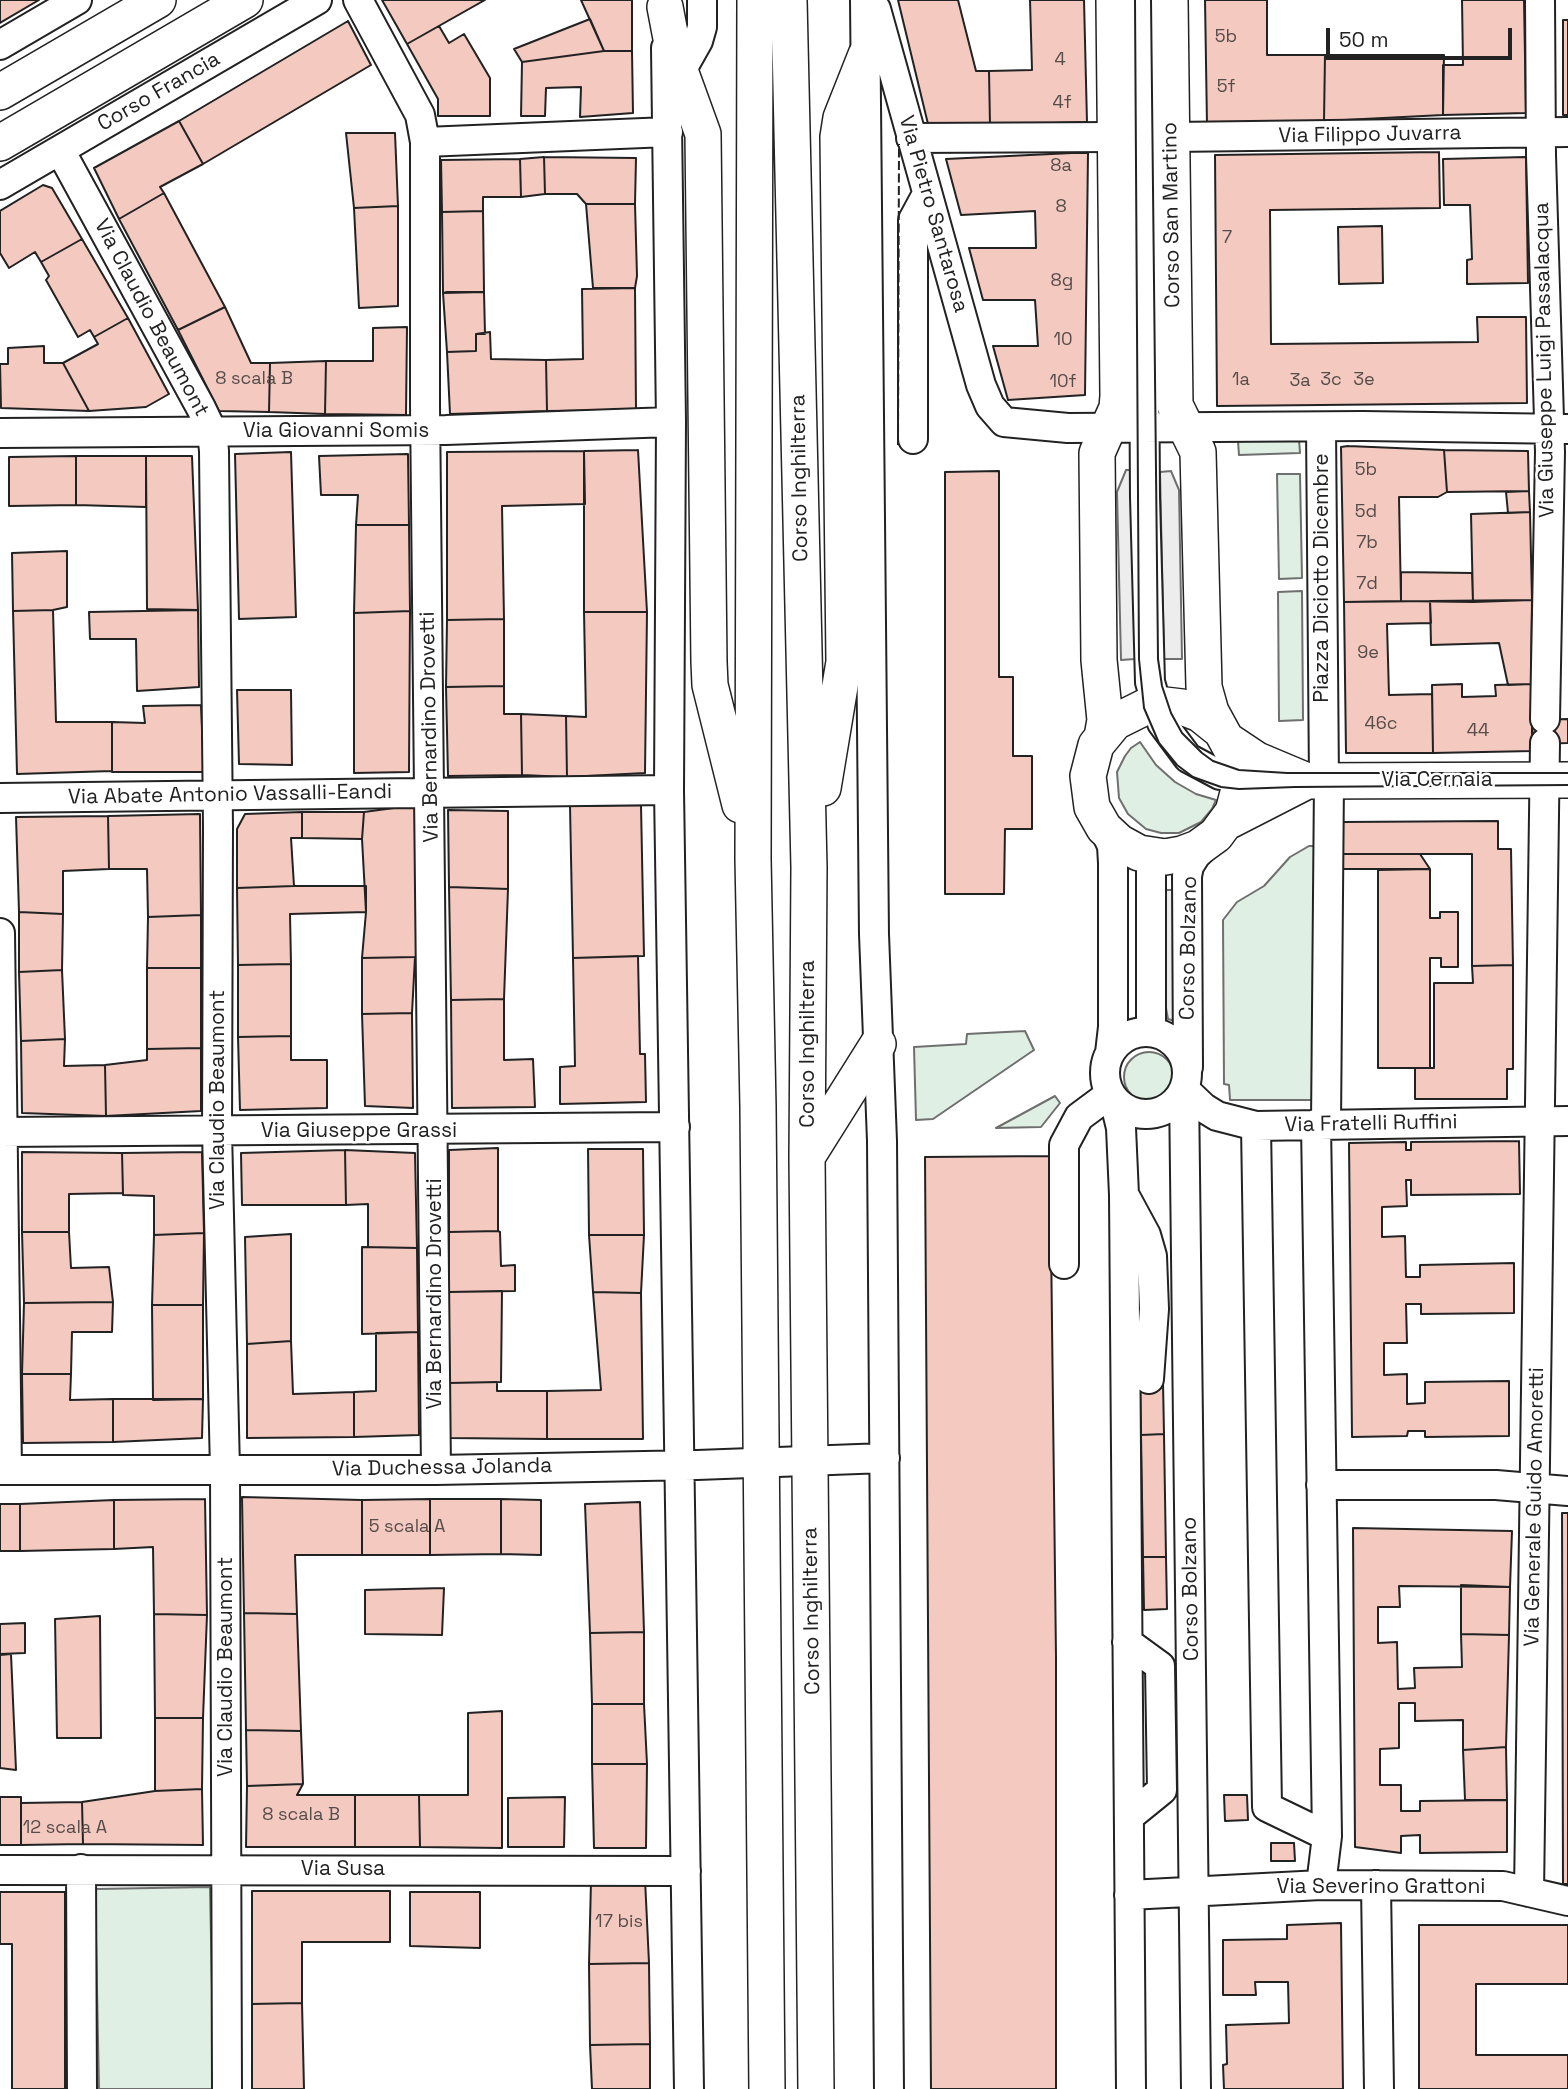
<!DOCTYPE html>
<html>
<head>
<meta charset="utf-8">
<style>
  body { margin:0 }
  #map { position:relative; width:1568px; height:2089px; overflow:hidden; background:#fff; font-family:"Space Grotesk",sans-serif }
  canvas { display:block }
  .scale { position:absolute; left:1326px; top:28px; width:186px; height:32px; box-sizing:border-box; border:4px solid #222; border-top:0; padding-left:9px; font-size:21px; line-height:24px; white-space:nowrap; color:#222; -webkit-text-stroke:5px #fff; paint-order:stroke }
</style>
</head>
<body>
<div id="map">
<canvas width="1568" height="2089"></canvas>
<div class="scale">50 m</div>
</div>
<script>
const context = document.querySelector('canvas').getContext('2d');
context.lineJoin = 'round';
function fill(path, color) { context.fillStyle = color; context.fill(path, 'evenodd'); }
const toPath = rows => new Path2D(rows.map(r => 'M' + r).join(''));
function strokePath(path, color, width, dash) { context.strokeStyle = color; context.lineWidth = width; context.lineCap = dash ? 'butt' : 'round'; context.setLineDash(dash || []); context.stroke(path); }
function write(font, color, halo, rows, align = 'center') {
  context.font = font + ' "Space Grotesk",sans-serif'; context.lineWidth = 5; context.setLineDash([]); context.textBaseline = 'middle'; context.strokeStyle = halo; context.fillStyle = color; for (const [text, x, y, turn = 0] of rows) {
    context.save(); context.translate(x, y); context.rotate((+turn || 0) * Math.PI / 180); context.textAlign = isNaN(turn) ? turn : align; if (halo) context.strokeText(text, 0, 0); context.fillText(text, 0, 0); context.restore();
  }
}
const green = toPath([
  [1299,439,1300,453,1239,455,1238,441,1299,439],
  [1277,474,1300,474,1302,578,1279,579,1277,474],
  [1302,591,1303,720,1279,721,1278,592,1302,591],
  [1140,742,1156,765,1175,782,1196,794,1216,800,1212,809,1201,822,1179,833,1161,833,1146,829,1128,814,1119,798,1117,772,1125,756,1131,748,1140,742],
  [1309,846,1323,846,1324,1100,1230,1100,1229,1085,1224,1084,1223,920,1237,902,1264,886,1290,857,1309,846],
  [1025,1031,1034,1050,933,1119,916,1120,914,1047,966,1044,967,1034,1025,1031],
  '1124 1077a25 25 0 1 1 50 0a25 25 0 1 1-50 0Z',
  [1055,1096,1060,1103,1041,1127,996,1128,1055,1096],
  [210,1887,214,2089,99,2089,95,1889,210,1887]
]);
const parking = toPath([
  [1126,470,1135,470,1135,659,1121,660,1117,492,1126,470],
  [1171,471,1179,490,1182,659,1164,659,1160,472,1171,471],
  [1166,890,1174,890,1175,1021,1168,1019,1166,1008,1166,890]
]);
const building = toPath([
  [0,0,39,0,0,23,0,0],
  [382,0,485,0,407,44,382,0],
  [581,0,632,0,632,51,604,51,581,0],
  [898,0,958,0,976,71,989,71,990,125,928,124,898,0],
  [1030,0,1084,0,1087,122,990,125,989,71,1032,70,1030,0],
  [1205,0,1267,0,1267,55,1325,55,1324,121,1207,125,1205,0],
  [1462,0,1524,0,1526,113,1443,115,1443,65,1463,65,1462,0],
  [590,19,604,51,522,62,514,49,590,19],
  [1563,20,1568,20,1568,115,1563,115,1563,20],
  [348,21,371,65,203,164,179,121,348,21],
  [439,26,449,43,464,34,490,78,490,116,438,116,438,99,407,44,439,26],
  [604,51,632,51,633,113,580,117,581,87,546,88,545,116,521,116,522,62,604,51],
  [1325,55,1444,55,1443,115,1324,121,1325,55],
  [179,121,203,164,160,187,164,193,119,219,94,168,179,121],
  [346,133,395,133,398,206,354,208,346,133],
  [1439,152,1440,208,1270,210,1271,344,1478,342,1477,317,1526,317,1527,403,1217,406,1215,155,1439,152],
  [1072,153,1088,153,1085,395,1008,400,993,346,1038,346,1035,300,983,300,969,248,1036,248,1035,211,961,215,946,159,1072,153],
  [544,157,545,194,521,197,520,159,544,157],
  [544,157,636,158,635,204,586,204,577,194,545,194,544,157],
  [1526,157,1528,283,1467,284,1467,260,1472,259,1470,205,1444,205,1443,159,1526,157],
  [520,159,521,197,483,197,483,211,442,212,441,160,520,159],
  [43,185,52,188,82,239,41,262,35,252,9,268,0,253,0,211,43,185],
  [164,193,225,307,178,330,119,219,164,193],
  [586,204,635,204,637,276,635,288,593,288,586,204],
  [398,206,398,306,359,308,354,208,398,206],
  [483,211,484,292,443,293,442,212,483,211],
  [1382,226,1383,283,1339,284,1338,227,1382,226],
  [82,239,128,318,94,337,90,330,78,337,46,280,49,276,41,262,82,239],
  [635,288,636,410,547,411,546,360,583,359,582,289,635,288],
  [447,292,484,292,485,334,476,334,476,351,447,352,443,293,447,292],
  [225,307,251,363,270,363,269,412,219,411,178,330,225,307],
  [128,318,169,394,146,407,89,411,63,363,98,344,94,337,128,318],
  [407,327,406,415,325,414,326,361,373,361,373,328,407,327],
  [490,332,491,359,546,360,547,411,450,414,447,352,476,351,476,334,490,332],
  [44,346,44,363,63,363,89,411,1,408,0,364,8,364,8,348,44,346],
  [326,361,325,414,269,412,270,363,326,361],
  [1348,446,1444,450,1447,492,1438,497,1399,497,1401,601,1344,602,1341,447,1348,446],
  [638,450,647,612,584,612,584,451,638,450],
  [1444,450,1528,451,1529,491,1447,492,1444,450],
  [584,451,585,504,502,506,504,619,447,620,447,452,584,451],
  [291,452,296,617,239,619,235,454,291,452],
  [408,454,409,525,356,525,358,495,321,495,319,456,408,454],
  [76,456,146,456,146,507,76,505,76,456],
  [76,456,76,505,9,506,9,457,76,456],
  [146,456,192,456,198,610,147,609,146,456],
  [999,471,999,677,1013,677,1013,756,1032,756,1032,829,1005,829,1004,894,945,894,945,472,999,471],
  [1529,491,1530,512,1508,513,1506,492,1529,491],
  [1530,512,1532,600,1473,602,1471,514,1530,512],
  [356,525,409,525,410,611,354,613,356,525],
  [67,551,67,607,53,610,13,611,12,553,67,551],
  [1401,572,1472,573,1473,602,1401,601,1401,572],
  [1532,600,1531,684,1508,685,1499,643,1431,645,1430,601,1532,600],
  [1430,601,1431,623,1387,624,1389,695,1432,694,1433,753,1346,753,1344,602,1430,601],
  [53,610,56,722,112,722,112,771,17,774,13,611,53,610],
  [198,610,199,687,137,691,136,639,90,639,89,612,198,610],
  [410,611,409,772,354,773,354,613,410,611],
  [584,612,647,612,645,773,567,777,566,716,586,717,584,612],
  [504,619,504,686,446,687,447,620,504,619],
  [1462,684,1462,697,1496,696,1495,685,1531,684,1533,751,1433,753,1432,685,1462,684],
  [504,686,504,714,521,714,522,775,448,776,446,687,504,686],
  [237,690,291,690,292,765,239,764,237,690],
  [201,705,204,772,112,772,112,722,145,723,143,706,201,705],
  [521,714,566,716,567,777,522,775,521,714],
  [1568,719,1568,743,1532,744,1532,720,1568,719],
  [416,805,416,957,362,958,366,912,362,839,364,812,416,805],
  [641,805,644,956,573,958,570,806,641,805],
  [448,810,508,811,508,889,449,887,448,810],
  [302,812,302,838,291,838,294,886,237,888,237,829,245,814,302,812],
  [302,812,364,812,362,839,302,838,302,812],
  [200,814,201,915,148,917,147,869,109,869,108,816,200,814],
  [108,816,109,869,63,871,63,914,19,912,16,817,108,816],
  [1498,821,1498,849,1511,849,1513,965,1472,966,1472,854,1343,854,1343,822,1498,821],
  [1343,854,1420,854,1430,869,1343,869,1343,854],
  [1430,869,1430,918,1440,918,1440,912,1458,912,1458,967,1441,967,1441,958,1430,958,1430,1068,1378,1068,1378,870,1430,869],
  [294,886,366,886,366,912,290,914,291,964,238,965,237,888,294,886],
  [449,887,508,889,504,999,451,1000,449,887],
  [19,912,63,914,62,970,19,972,19,912],
  [201,915,201,968,147,968,148,917,201,915],
  [638,956,640,1054,645,1054,646,1102,560,1104,560,1067,575,1066,573,958,638,956],
  [415,957,412,1013,362,1014,362,958,415,957],
  [291,964,291,1036,238,1037,238,965,291,964],
  [1513,965,1513,1069,1507,1069,1507,1099,1415,1099,1415,1068,1434,1068,1434,983,1473,983,1472,966,1513,965],
  [147,968,201,968,201,1048,147,1049,147,968],
  [62,970,65,1039,21,1041,19,972,62,970],
  [504,999,504,1060,533,1059,535,1107,452,1108,451,1000,504,999],
  [412,1013,413,1108,365,1106,362,1014,412,1013],
  [291,1036,291,1060,327,1060,327,1108,240,1110,238,1037,291,1036],
  [65,1039,64,1066,105,1065,106,1116,22,1113,21,1041,65,1039],
  [201,1048,201,1111,106,1116,105,1065,147,1060,147,1049,201,1048],
  [1519,1141,1520,1194,1411,1195,1411,1180,1406,1180,1407,1206,1382,1207,1382,1237,1405,1236,1406,1277,1420,1277,1420,1265,1514,1263,1514,1313,1421,1314,1421,1304,1406,1304,1407,1343,1384,1343,1384,1375,1407,1374,1407,1404,1425,1403,1425,1382,1509,1381,1509,1436,1425,1437,1425,1431,1408,1431,1407,1436,1352,1437,1349,1143,1406,1142,1406,1150,1411,1150,1411,1142,1519,1141],
  [498,1148,498,1231,449,1232,449,1150,498,1148],
  [588,1149,643,1149,644,1235,589,1235,588,1149],
  [345,1150,415,1153,417,1248,368,1247,368,1204,346,1205,345,1150],
  [345,1150,346,1205,242,1205,241,1153,345,1150],
  [22,1152,122,1153,123,1193,69,1194,69,1232,22,1232,22,1152],
  [202,1152,204,1233,154,1235,154,1196,123,1195,122,1153,202,1152],
  [1050,1156,1056,1657,1056,2089,931,2089,925,1157,1050,1156],
  [498,1231,500,1232,501,1266,515,1265,515,1291,449,1292,449,1232,498,1231],
  [22,1232,69,1232,71,1268,109,1267,113,1302,24,1303,22,1232],
  [204,1233,203,1305,152,1305,154,1235,204,1233],
  [291,1234,291,1341,247,1344,245,1237,291,1234],
  [589,1235,644,1235,641,1293,593,1292,589,1235],
  [362,1247,417,1248,418,1332,362,1334,362,1247],
  [502,1291,501,1382,449,1383,449,1292,502,1291],
  [593,1292,641,1293,643,1439,547,1439,547,1391,601,1390,593,1292],
  [113,1302,112,1332,72,1332,71,1374,22,1374,24,1303,113,1302],
  [152,1305,203,1305,203,1399,153,1400,152,1305],
  [418,1332,419,1435,354,1437,354,1392,376,1391,376,1333,418,1332],
  [291,1341,293,1394,354,1392,354,1437,247,1438,247,1344,291,1341],
  [22,1374,71,1374,70,1400,113,1399,113,1442,23,1443,22,1374],
  [497,1382,497,1391,547,1391,547,1439,448,1438,449,1383,497,1382],
  [1140,1382,1163,1382,1164,1434,1141,1435,1140,1382],
  [113,1399,203,1399,202,1438,113,1442,113,1399],
  [1164,1434,1166,1557,1143,1557,1141,1435,1164,1434],
  [242,1497,362,1500,362,1555,295,1555,297,1614,244,1613,242,1497],
  [205,1499,207,1615,154,1614,153,1547,114,1549,114,1500,205,1499],
  [430,1499,501,1499,501,1554,430,1555,430,1499],
  [430,1499,430,1555,362,1555,362,1500,430,1499],
  [501,1499,541,1500,541,1555,501,1554,501,1499],
  [114,1500,114,1549,20,1551,20,1504,114,1500],
  [640,1502,644,1632,590,1633,585,1504,640,1502],
  [0,1504,20,1504,20,1551,0,1551,0,1504],
  [1562,1513,1568,1513,1568,1884,1563,1884,1562,1513],
  [1353,1528,1512,1531,1510,1587,1399,1586,1400,1607,1378,1607,1378,1643,1397,1642,1398,1689,1415,1688,1414,1668,1462,1667,1461,1634,1509,1635,1506,1747,1463,1750,1463,1720,1415,1721,1415,1703,1399,1703,1399,1748,1380,1749,1380,1785,1401,1785,1401,1811,1420,1811,1420,1801,1507,1800,1507,1852,1420,1853,1420,1835,1401,1836,1401,1853,1355,1847,1353,1528],
  [1143,1557,1166,1557,1167,1609,1144,1610,1143,1557],
  [1461,1585,1510,1587,1509,1635,1461,1634,1461,1585],
  [444,1588,442,1635,365,1634,365,1590,444,1588],
  [244,1613,297,1614,301,1731,246,1730,244,1613],
  [154,1614,207,1615,203,1718,155,1718,154,1614],
  [100,1616,101,1738,57,1738,55,1619,100,1616],
  [25,1623,25,1653,0,1654,0,1624,25,1623],
  [644,1632,644,1704,592,1704,590,1633,644,1632],
  [11,1654,16,1770,0,1768,0,1655,11,1654],
  [592,1704,644,1704,647,1764,592,1764,592,1704],
  [502,1711,502,1848,420,1847,419,1795,468,1795,468,1713,502,1711],
  [155,1718,203,1718,202,1789,155,1791,155,1718],
  [246,1730,301,1731,303,1784,247,1786,246,1730],
  [1506,1747,1507,1800,1465,1800,1463,1750,1506,1747],
  [592,1764,647,1764,646,1848,594,1848,592,1764],
  [303,1784,297,1795,355,1795,355,1847,246,1847,247,1786,303,1784],
  [202,1789,203,1845,83,1844,82,1802,155,1791,202,1789],
  [355,1795,419,1795,420,1847,355,1847,355,1795],
  [1224,1795,1247,1795,1248,1820,1225,1821,1224,1795],
  [0,1797,21,1797,21,1845,0,1845,0,1797],
  [565,1797,564,1847,508,1847,508,1798,565,1797],
  [82,1802,83,1844,21,1845,21,1803,82,1802],
  [1271,1843,1294,1843,1295,1861,1271,1861,1271,1843],
  [645,1879,649,1963,589,1964,591,1881,645,1879],
  [252,1891,390,1891,390,1942,302,1942,302,2003,252,2004,252,1891],
  [0,1892,65,1892,65,2089,12,2089,12,1944,0,1944,0,1892],
  [410,1892,480,1892,480,1948,410,1946,410,1892],
  [1341,1923,1343,2089,1224,2089,1223,2065,1227,2064,1226,2025,1289,2023,1288,1982,1255,1982,1256,1995,1223,1995,1223,1940,1287,1939,1287,1925,1341,1923],
  [1419,1925,1568,1925,1568,1984,1476,1984,1476,2055,1568,2055,1568,2089,1419,2089,1419,1925],
  [649,1963,650,2044,590,2045,589,1964,649,1963],
  [302,2003,304,2089,252,2089,252,2004,302,2003],
  [650,2044,650,2089,592,2089,590,2045,650,2044]
]);
const minor = toPath([
  [358,0,420,115,425,142,425,405,436,1470],
  [865,0,874,934,882,1141,889,2089],
  [1142,0,1145,497,1150,682,1162,723,1188,758,1220,775,1262,781,1301,781],
  [1540,0,1541,155,1550,452,1545,719],
  [876,9,981,385,990,406,1004,422,1068,428,1363,426,1568,429],
  [0,45,77,0],
  [666,48,671,422,669,790,689,2089],
  [680,73,698,41,702,27,702,0],
  [1172,137,1568,132],
  [911,138,1115,137],
  [425,142,668,132],
  [60,150,201,408,212,431,214,451,218,828,217,1131,225,1470,227,2089],
  [0,185,317,0],
  [1321,427,1324,781],
  [0,433,446,430,671,422],
  [913,439,913,220,927,194],
  [0,798,669,790],
  [1104,828,1112,846,1113,863,1113,1027,1110,1053],
  [0,933,7,1470],
  '1105 1073a41 41 0 1 1 82 0a41 41 0 1 1-82 0Z',
  [1151,1032,1151,856],
  [1188,1067,1187,876,1189,866,1196,855,1209,842],
  [1184,1089,1196,2089],
  [1184,1089,1204,1108,1217,1116,1256,1126,1568,1121],
  [1114,1099,1121,1128,1124,1195,1131,2089],
  [1316,1124,1327,1836,1321,1885],
  [1326,1124,1329,781],
  [1256,1126,1267,1807,1327,1836],
  [0,1132,675,1127],
  [1126,1198,1146,1235,1152,1256,1154,1309,1149,1379],
  [1064,1264,1064,1145,1079,1117,1110,1094],
  [0,1470,436,1470,697,1465,885,1458],
  [1321,1485,1496,1485,1568,1491],
  [1127,1642,1160,1666,1162,1790,1130,1816],
  [81,1869,82,2089],
  [0,1870,686,1871],
  [1376,1885,1379,2089],
  [1529,1892,1545,743],
  [1129,1895,1321,1885,1503,1886,1568,1901]
]);
const major = toPath([
  [755,0,753,859,758,1107,767,2089],
  [789,0,809,867,807,1157,816,2089],
  [1170,0,1175,405,1198,452,1204,687,1211,712,1234,754,1239,770,1239,789,1233,812,1216,835,1198,848,1182,854,1165,857,1139,853,1119,842,1104,828,1092,807,1088,776,1096,745,1115,722,1145,707,1165,705,1182,707,1200,714,1220,730],
  [665,7,674,54,703,134,709,662,710,685,740,805],
  [0,92,158,0],
  [0,143,245,0],
  [1102,737,1105,720,1099,660,1097,453,1117,408,1118,396,1114,0],
  [1227,740,1257,760,1307,781],
  [823,788,844,662,838,137,841,118,866,55],
  [1227,822,1307,781,1568,780],
  [807,1157,878,1044]
]);
const tram = toPath([
  [1135,0,1139,659,1144,708,1159,743,1177,765,1193,777,1221,787,1239,789,1295,787,1568,785],
  [1151,0,1158,659,1162,686,1171,713,1182,733,1202,753,1213,761,1239,770,1287,773,1568,773]
]);
const fence = toPath([
  [898,445,899,144]
]);
const numberNames = [
  ["5b",1226,37],
  ["4",1060,60],
  ["5f",1226,87],
  ["4f",1062,103],
  ["8a",1061,166],
  ["8",1061,207],
  ["7",1227,238],
  ["8g",1062,281],
  ["10",1063,340],
  ["8 scala B",254,379],
  ["1a",1241,380],
  ["3c",1331,380],
  ["3e",1364,380],
  ["3a",1300,381],
  ["10f",1063,382],
  ["5b",1366,470],
  ["5d",1366,512],
  ["7b",1367,543],
  ["7d",1367,584],
  ["9e",1368,653],
  ["46c",1381,724],
  ["44",1478,731],
  ["5 scala A",407,1527],
  ["8 scala B",301,1815],
  ["12 scala A",65,1828],
  ["17 bis",619,1922]
];
const streetNames = [
  ["Corso Francia",159,92,-30],
  ["Via Filippo Juvarra",1370,135,-1],
  ["Via Pietro Santarosa",933,214,74],
  ["Corso San Martino",1172,215,-91],
  ["Via Claudio Beaumont",151,318,62],
  ["Via Giuseppe Luigi Passalacqua",1545,360,-91],
  ["Via Giovanni Somis",336,431],
  ["Corso Inghilterra",800,478,-91],
  ["Piazza Diciotto Dicembre",1322,578,-90],
  ["Via Bernardino Drovetti",430,727,-91],
  ["Via Cernaia",1437,780],
  ["Via Abate Antonio Vassalli-Eandi",230,795,-1],
  ["Corso Bolzano",1189,948,-89],
  ["Corso Inghilterra",808,1044,-90],
  ["Via Claudio Beaumont",218,1100,-90],
  ["Via Fratelli Ruffini",1371,1124,-1],
  ["Via Giuseppe Grassi",359,1131],
  ["Via Bernardino Drovetti",435,1294,-90],
  ["Via Duchessa Jolanda",442,1468,-1],
  ["Via Generale Guido Amoretti",1535,1507,-89],
  ["Corso Bolzano",1191,1589,-91],
  ["Corso Inghilterra",812,1611,-91],
  ["Via Claudio Beaumont",226,1667,-90],
  ["Via Susa",343,1869],
  ["Via Severino Grattoni",1381,1887]
];
fill(green, '#e0efe3');
strokePath(green, '#6f6f6f', 2);
fill(parking, '#ededed');
strokePath(parking, '#6f6f6f', 2);
fill(building, '#f3c9c0');
strokePath(building, '#222', 2);
strokePath(minor, '#222', 32);
strokePath(major, '#222', 38);
strokePath(minor, '#fff', 28);
strokePath(major, '#fff', 35);
strokePath(tram, '#222', 2);
strokePath(fence, '#222', 2, [9, 3.5]);
write('18px', '#564c4a', null, numberNames);
write('21px', '#222', '#fff', streetNames);
</script>
</body>
</html>
